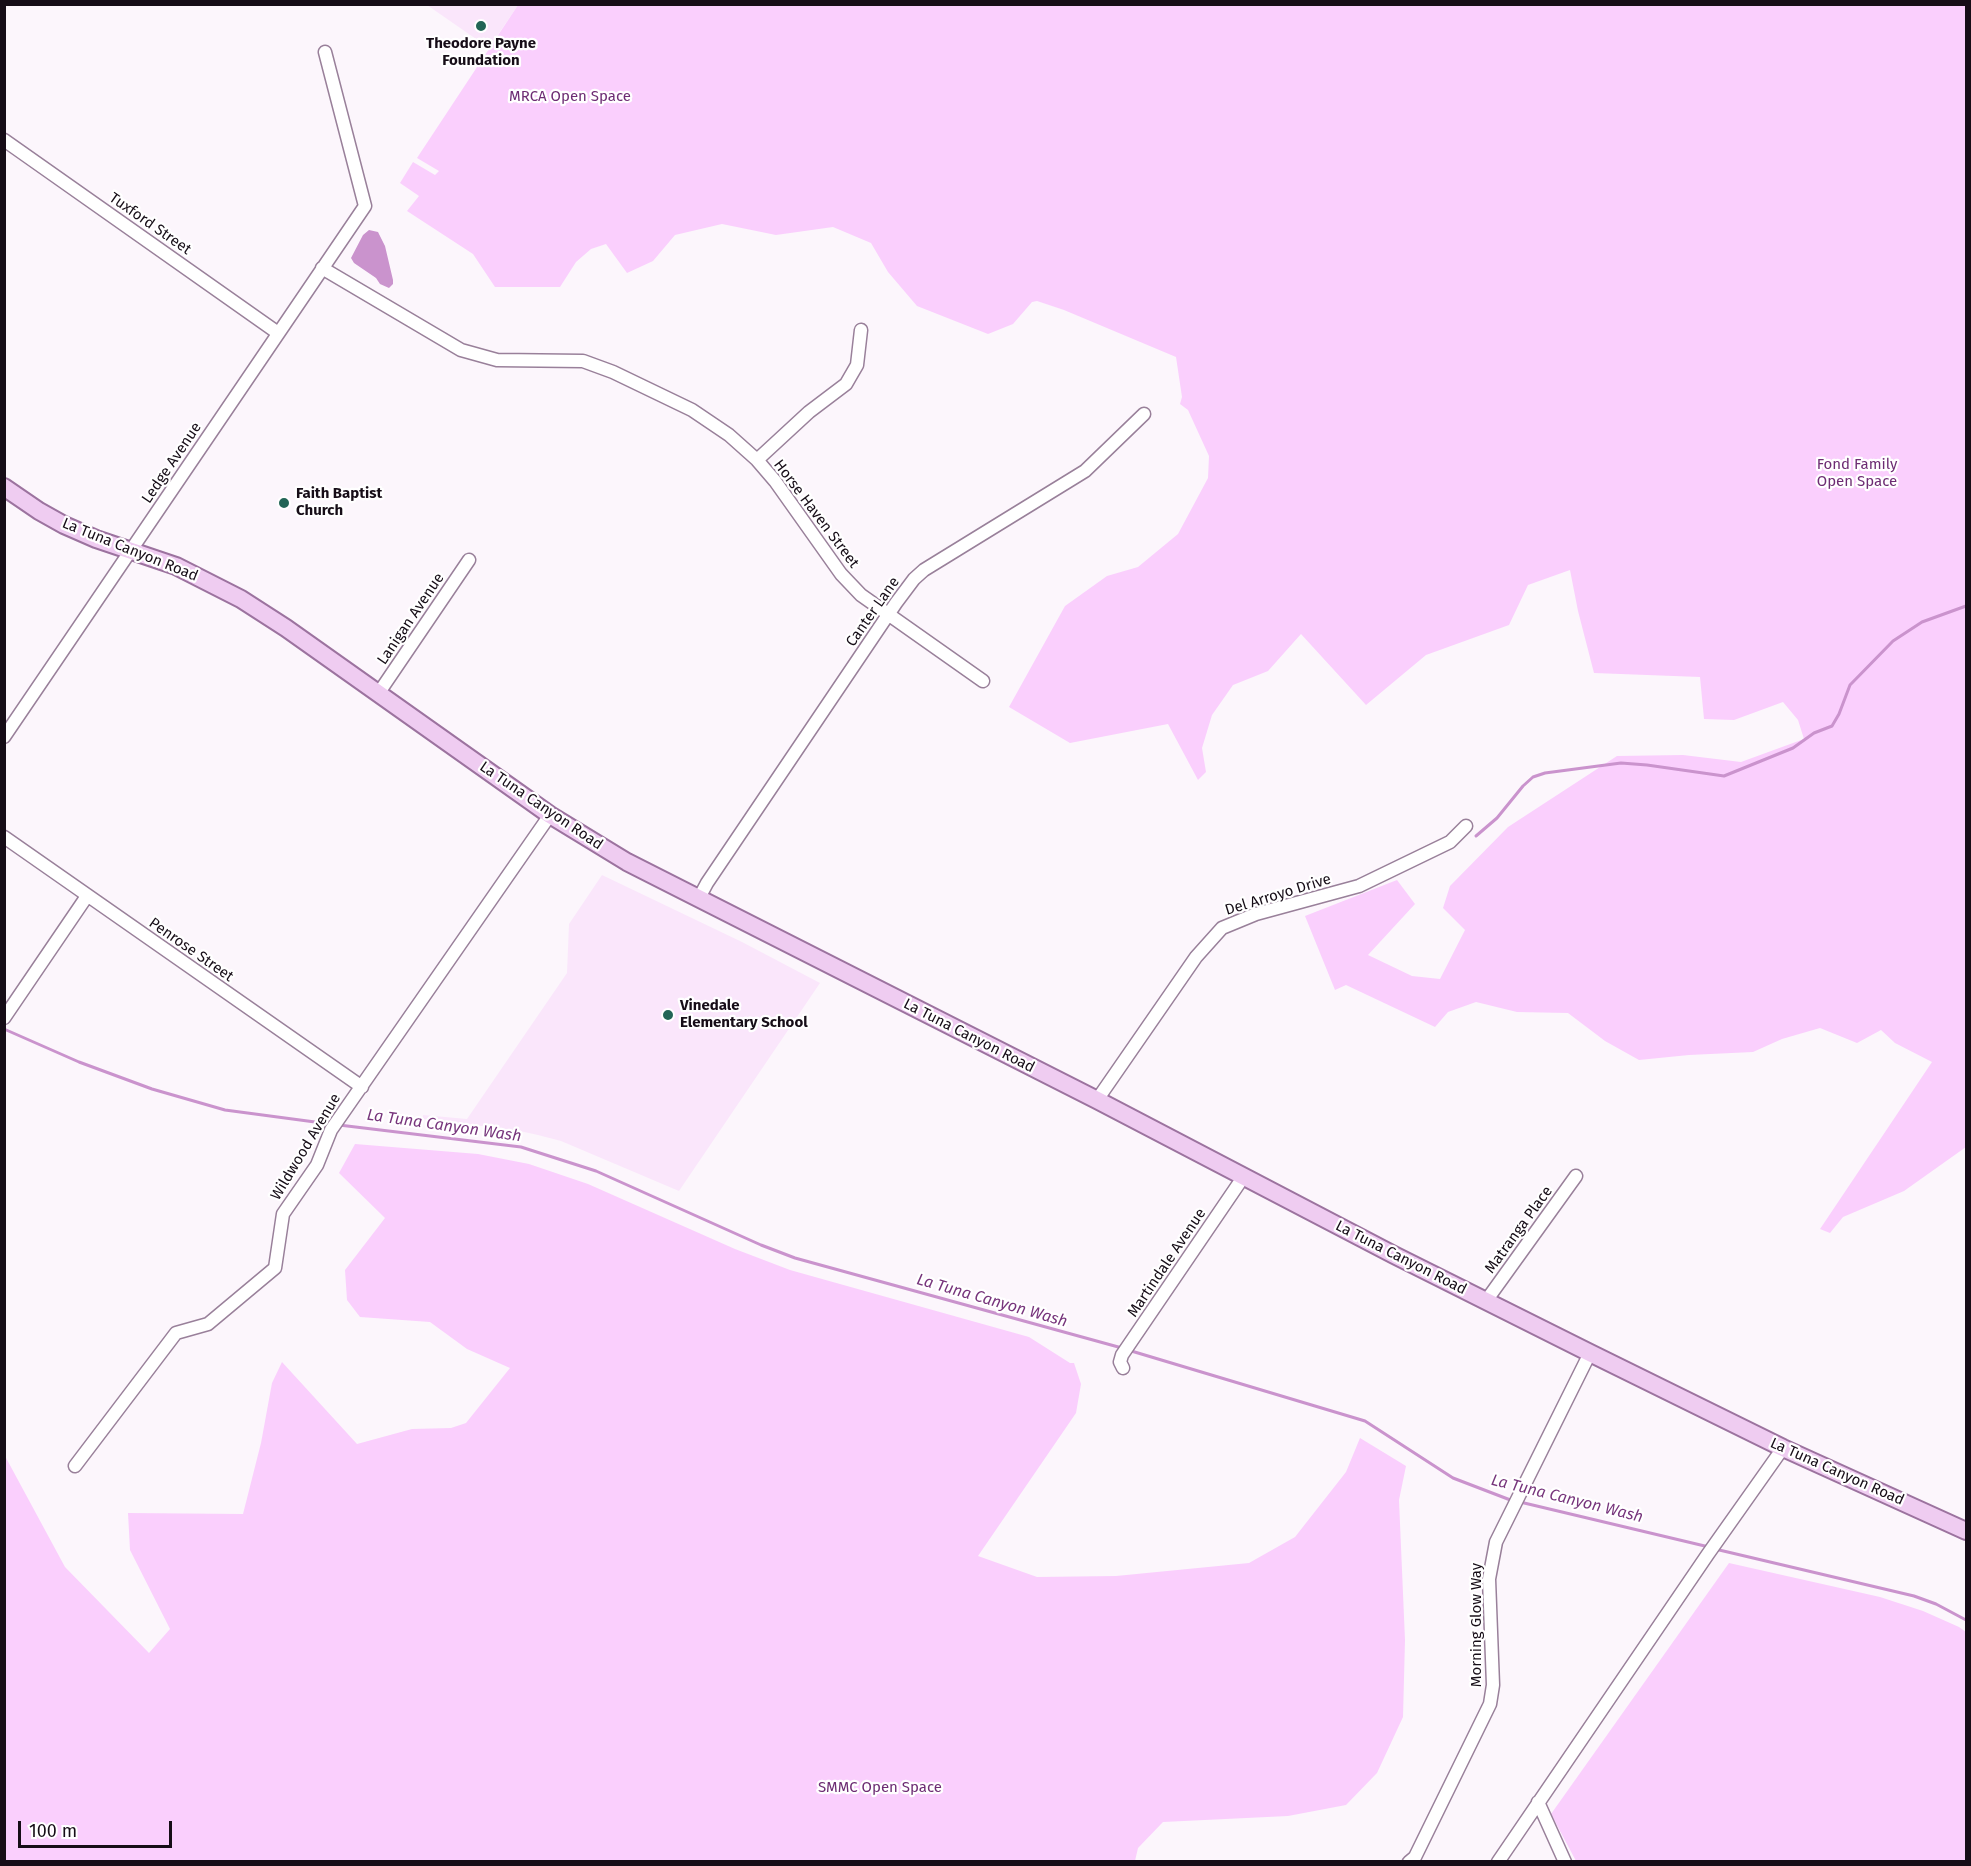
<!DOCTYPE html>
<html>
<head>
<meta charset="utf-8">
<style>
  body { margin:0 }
  #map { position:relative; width:1971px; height:1866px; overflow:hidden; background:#fcf6fc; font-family:"Fira Sans",sans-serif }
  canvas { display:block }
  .frame { position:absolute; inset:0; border:6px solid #160d17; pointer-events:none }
  .scale { position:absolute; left:18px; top:1821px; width:154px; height:27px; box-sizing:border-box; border:3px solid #160d17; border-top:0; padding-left:8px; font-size:18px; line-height:21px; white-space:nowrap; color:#160d17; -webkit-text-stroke:4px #fff; paint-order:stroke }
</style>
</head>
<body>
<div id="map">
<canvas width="1971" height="1866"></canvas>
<div class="frame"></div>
<div class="scale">100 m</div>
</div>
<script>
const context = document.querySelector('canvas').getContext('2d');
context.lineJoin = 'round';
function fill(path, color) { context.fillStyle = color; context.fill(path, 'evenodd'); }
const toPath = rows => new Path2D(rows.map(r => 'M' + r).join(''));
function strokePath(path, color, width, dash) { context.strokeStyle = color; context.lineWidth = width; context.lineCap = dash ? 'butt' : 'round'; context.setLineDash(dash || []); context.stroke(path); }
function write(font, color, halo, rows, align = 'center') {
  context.font = font + ' "Fira Sans",sans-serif'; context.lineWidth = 4.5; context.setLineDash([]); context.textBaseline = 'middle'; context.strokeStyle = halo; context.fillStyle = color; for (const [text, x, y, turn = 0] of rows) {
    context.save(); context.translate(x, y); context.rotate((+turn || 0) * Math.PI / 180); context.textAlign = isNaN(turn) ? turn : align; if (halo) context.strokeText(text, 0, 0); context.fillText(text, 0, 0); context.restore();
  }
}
const built = toPath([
  [427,5,518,5,489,48],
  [602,875,742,942,820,983,679,1191,561,1141,538,1135,515,1130,423,1119,423,1115,467,1119,567,973,569,924]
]);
const green = toPath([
  [518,5,1966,5,1966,1147,1904,1191,1843,1217,1830,1233,1820,1229,1932,1062,1895,1043,1881,1030,1857,1043,1820,1028,1782,1039,1753,1052,1689,1055,1639,1060,1605,1041,1568,1013,1517,1012,1476,1002,1448,1012,1435,1027,1346,985,1335,990,1305,916,1397,880,1415,904,1368,955,1412,976,1440,979,1465,930,1443,908,1450,886,1508,827,1617,756,1683,755,1741,762,1804,739,1798,720,1783,702,1734,720,1704,719,1700,677,1594,673,1578,611,1570,570,1528,585,1509,625,1426,655,1366,705,1301,634,1268,671,1233,685,1212,715,1202,748,1206,772,1198,780,1168,724,1070,743,1009,707,1065,606,1107,576,1138,567,1178,534,1208,478,1209,456,1188,410,1180,404,1182,397,1176,357,1064,310,1037,301,1032,302,1013,324,988,334,917,306,888,272,871,243,833,227,776,235,722,224,675,235,653,261,627,273,606,244,591,249,576,262,560,287,495,287,473,254,407,211,419,196,400,183,413,162,435,175,439,171,417,158],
  [355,1144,478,1154,529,1164,588,1184,735,1249,790,1270,1029,1337,1070,1363,1074,1363,1081,1384,1076,1413,978,1556,1037,1577,1116,1576,1249,1563,1295,1537,1346,1472,1360,1438,1406,1466,1399,1500,1405,1640,1403,1717,1377,1773,1346,1805,1288,1816,1163,1822,1138,1848,1135,1861,5,1861,5,1456,65,1567,149,1653,170,1629,130,1550,128,1513,243,1514,261,1443,272,1383,282,1362,357,1444,412,1429,451,1428,466,1423,510,1368,467,1349,430,1322,360,1317,347,1300,345,1270,385,1218,339,1173],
  [1729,1563,1880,1597,1923,1611,1959,1627,1966,1632,1966,1861,1576,1861,1551,1814]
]);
const water = toPath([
  [369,230,378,232,385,246,393,280,393,284,389,288,380,284,376,278,354,263,351,258,363,235]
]);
const stream = toPath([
  [1476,836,1497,818,1523,786,1533,777,1545,773,1621,763,1647,765,1724,776,1793,748,1814,733,1832,726,1839,714,1850,685,1893,641,1922,622,1966,606],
  [4,1029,79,1062,152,1089,225,1110,330,1124],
  [339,1125,521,1147,596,1171,761,1245,795,1258,1122,1348],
  [1128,1350,1365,1421,1453,1478,1513,1501],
  [1520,1502,1709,1547],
  [1715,1549,1914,1596,1936,1604,1966,1620]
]);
const minor = toPath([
  [4,140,278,333],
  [322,268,461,350,497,360,583,361,613,372,692,410,729,435,757,460,775,481,841,574,861,595,983,681],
  [757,460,809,412,846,384,857,365,861,330],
  [378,694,469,560],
  [4,737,365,206,325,52],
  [4,837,362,1087],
  [699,898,707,883,896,603,914,579,924,570,1085,471,1144,414],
  [4,1018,87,896],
  [1097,1100,1196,957,1222,928,1256,914,1359,886,1450,842,1466,826],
  [1486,1301,1576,1176],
  [1123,1368,1120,1362,1122,1355,1244,1176],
  [75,1466,176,1333,208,1324,275,1268,283,1214,317,1165,331,1130,550,815],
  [1538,1802,1565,1862],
  [1409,1862,1415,1857,1490,1704,1493,1685,1489,1579,1496,1542,1590,1353],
  [1498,1862,1708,1554,1783,1448]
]);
const major = toPath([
  [4,487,39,511,64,525,96,539,176,566,241,599,286,628,550,815,627,862,1097,1100,1394,1255,1590,1353,1783,1448,1966,1531]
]);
const markers = [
  [481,26,6,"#226556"],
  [284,503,6,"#226556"],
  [668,1015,6,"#226556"]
];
const poiNames = [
  ["Theodore Payne",481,44,"center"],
  ["Foundation",481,61,"center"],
  ["Faith Baptist",296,494],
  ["Church",296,511],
  ["Vinedale",680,1006],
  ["Elementary School",680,1023]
];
const parkNames = [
  ["MRCA Open Space",570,97],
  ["Fond Family",1857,465],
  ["Open Space",1857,482],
  ["SMMC Open Space",880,1788]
];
const streetNames = [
  ["Tuxford Street",150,224,35],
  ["Ledge Avenue",172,463,-56],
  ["Horse Haven Street",816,514,53],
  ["La Tuna Canyon Road",130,550,22],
  ["Canter Lane",873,612,-55],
  ["Lanigan Avenue",411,619,-56],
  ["La Tuna Canyon Road",541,806,34],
  ["Del Arroyo Drive",1278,895,-17],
  ["Penrose Street",191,950,35],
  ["La Tuna Canyon Road",969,1036,27],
  ["Wildwood Avenue",306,1147,-59],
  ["Matranga Place",1519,1230,-54],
  ["La Tuna Canyon Road",1401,1258,27],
  ["Martindale Avenue",1167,1263,-56],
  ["La Tuna Canyon Road",1837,1472,24],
  ["Morning Glow Way",1477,1625,-90]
];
const waterNames = [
  ["La Tuna Canyon Wash",444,1126,8],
  ["La Tuna Canyon Wash",992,1301,16],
  ["La Tuna Canyon Wash",1567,1499,14]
];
fill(built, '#fae6fb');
fill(green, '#facffd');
fill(water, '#ca93cd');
strokePath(stream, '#ca93cd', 3);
strokePath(minor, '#99809a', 15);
strokePath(major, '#9c739f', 20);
strokePath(minor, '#fff', 12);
strokePath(major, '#efccf1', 16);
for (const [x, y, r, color] of markers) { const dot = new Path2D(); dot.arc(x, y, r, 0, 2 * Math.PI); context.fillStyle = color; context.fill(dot); strokePath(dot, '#fff', 2); }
write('bold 15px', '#160d17', '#fff', poiNames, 'left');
write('15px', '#6d2c73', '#fff', parkNames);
write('15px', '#160d17', '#fff', streetNames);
write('italic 16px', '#77357c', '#fff', waterNames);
</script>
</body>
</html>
